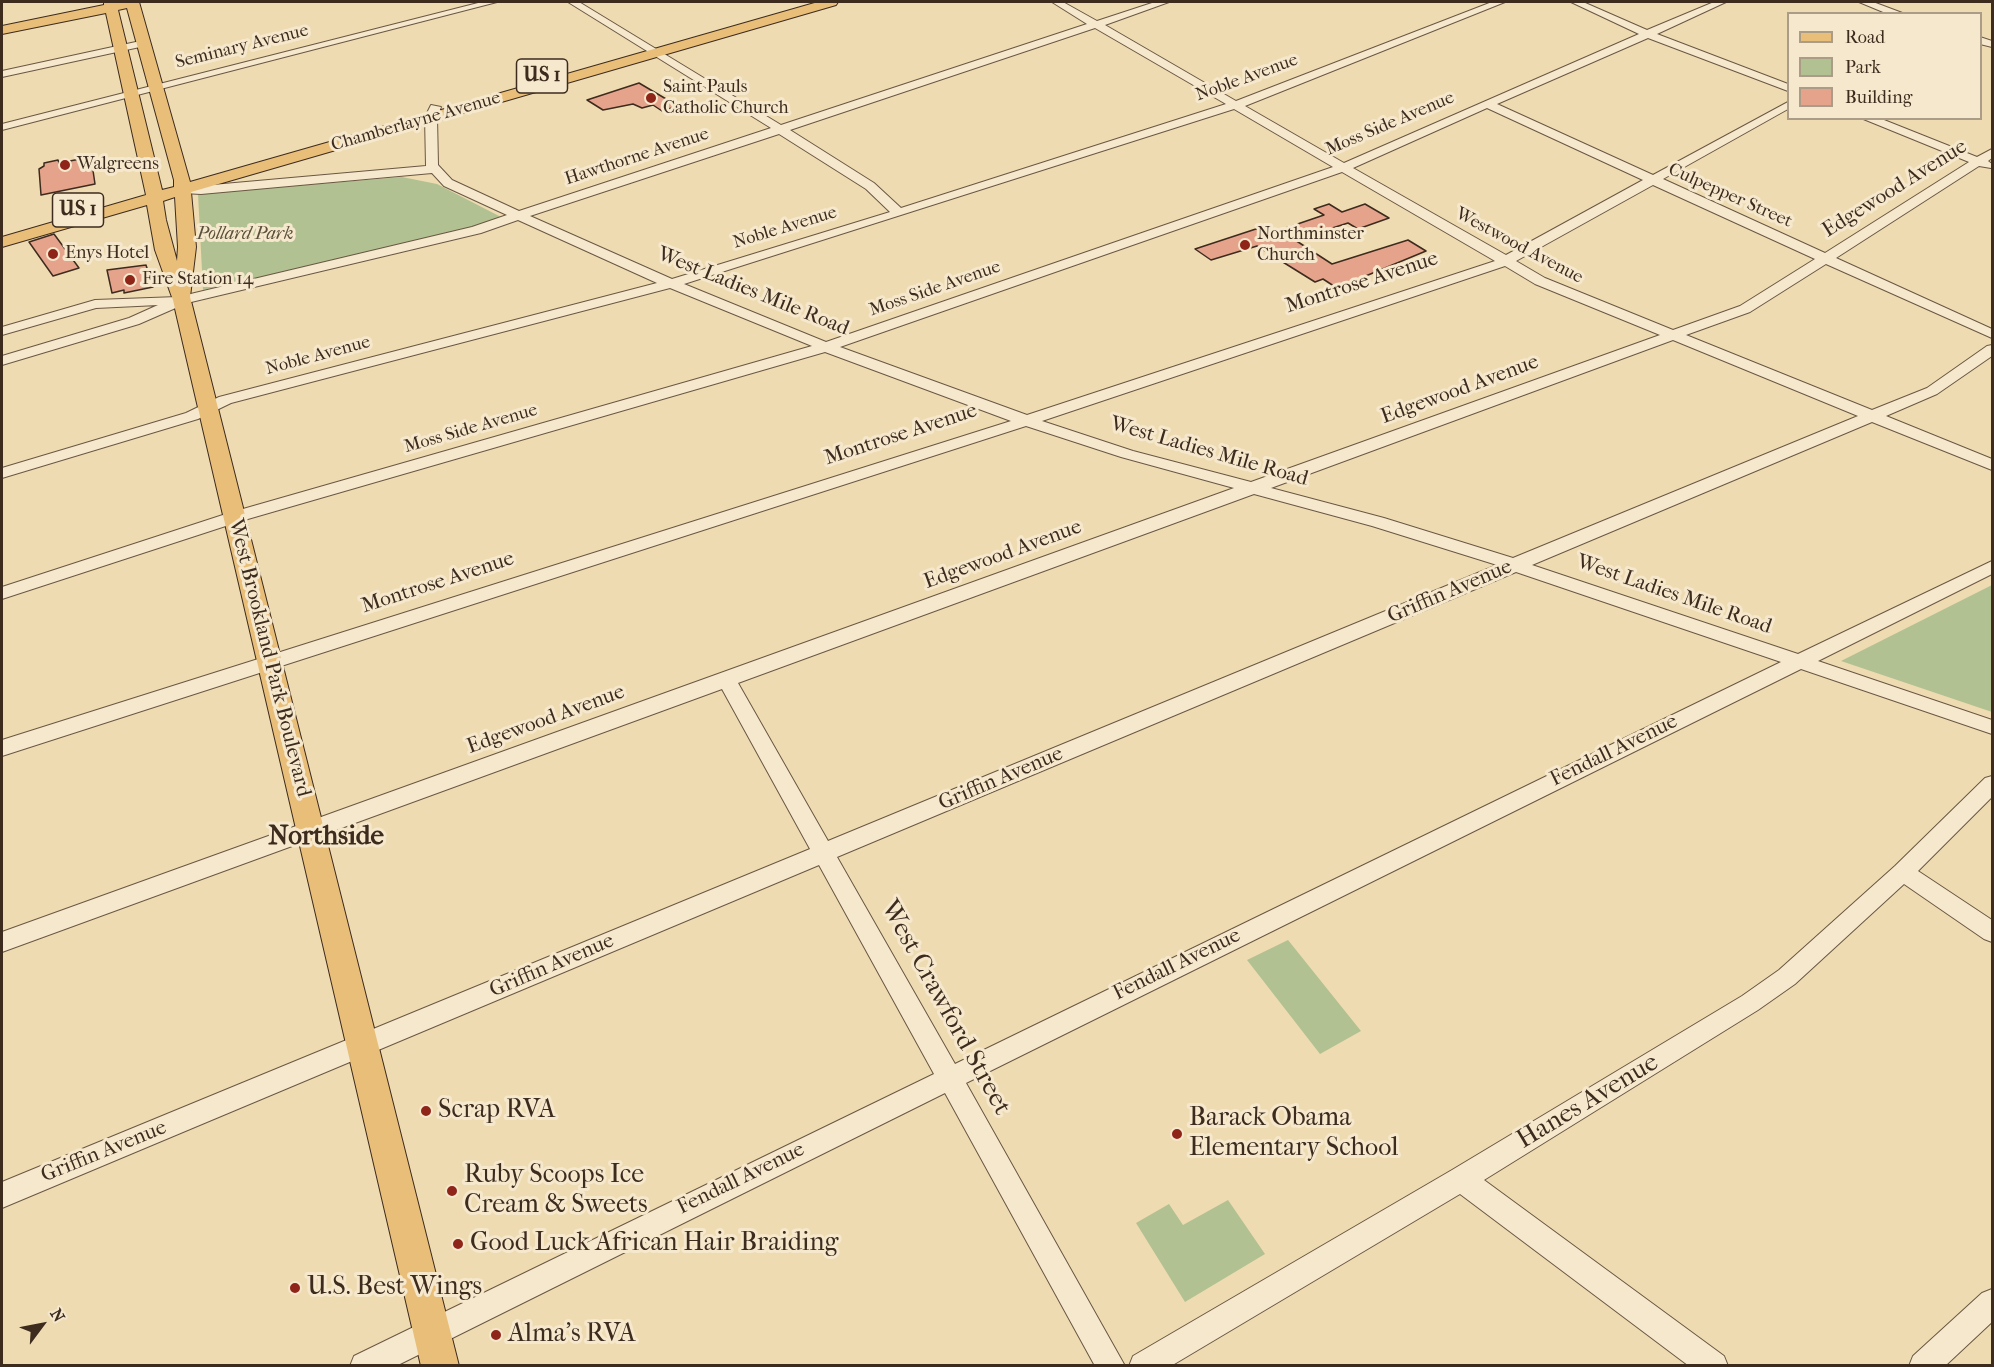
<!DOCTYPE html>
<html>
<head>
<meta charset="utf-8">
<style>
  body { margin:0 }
  #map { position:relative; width:1994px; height:1367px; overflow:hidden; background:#efdbb2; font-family:"IM FELL French Canon",serif }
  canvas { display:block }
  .frame { position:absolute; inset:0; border:3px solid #3d2b1e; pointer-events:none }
  .legend { position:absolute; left:1787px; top:12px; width:195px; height:108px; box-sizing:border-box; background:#f5e8cd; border:2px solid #ab9c87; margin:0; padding:8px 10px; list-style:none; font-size:18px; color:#3d2b1e }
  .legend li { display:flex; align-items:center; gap:12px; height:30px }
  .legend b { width:30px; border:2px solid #ab9c87 }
  .north { position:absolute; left:12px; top:1295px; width:60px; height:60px; -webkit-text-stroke:4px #f5e8cd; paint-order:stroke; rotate:58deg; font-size:16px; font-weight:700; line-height:24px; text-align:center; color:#3d2b1e }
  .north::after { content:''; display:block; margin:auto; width:21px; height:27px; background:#3d2b1e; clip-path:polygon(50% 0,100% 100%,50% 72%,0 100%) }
</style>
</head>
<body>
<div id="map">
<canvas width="1994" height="1367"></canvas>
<div class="frame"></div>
<ul class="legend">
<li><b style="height:8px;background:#e8be79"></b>Road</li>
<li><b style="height:16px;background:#b2c191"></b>Park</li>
<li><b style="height:16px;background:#e4a38a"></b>Building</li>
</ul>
<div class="north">N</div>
</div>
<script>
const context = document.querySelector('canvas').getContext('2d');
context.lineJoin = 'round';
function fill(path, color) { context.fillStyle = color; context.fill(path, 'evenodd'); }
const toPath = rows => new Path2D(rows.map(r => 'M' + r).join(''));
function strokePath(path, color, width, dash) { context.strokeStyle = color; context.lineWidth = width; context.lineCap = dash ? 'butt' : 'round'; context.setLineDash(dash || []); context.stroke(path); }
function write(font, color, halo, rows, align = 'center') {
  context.font = font + ' "IM FELL French Canon",serif'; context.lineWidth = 6; context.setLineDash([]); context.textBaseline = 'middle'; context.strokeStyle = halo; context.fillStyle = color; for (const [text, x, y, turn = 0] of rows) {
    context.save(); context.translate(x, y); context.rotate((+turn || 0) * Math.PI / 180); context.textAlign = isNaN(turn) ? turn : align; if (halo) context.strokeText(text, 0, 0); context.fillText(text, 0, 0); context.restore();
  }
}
const green = toPath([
  [402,177,437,184,501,217,466,230,203,290,198,194],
  [1992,585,1992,712,1841,661],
  [1288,940,1361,1031,1320,1054,1247,960],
  [1228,1200,1265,1254,1185,1302,1136,1223,1169,1204,1183,1225]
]);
const building = toPath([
  [639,83,678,106,662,111,653,105,642,108,633,104,603,110,587,100,639,83],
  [91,157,95,184,41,195,39,169,44,166,44,163,58,160,59,163,91,157],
  [1329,204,1342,212,1365,204,1389,218,1358,229,1348,223,1295,240,1332,264,1408,240,1426,251,1356,280,1361,282,1340,290,1323,279,1315,282,1257,246,1211,260,1195,249,1265,226,1274,232,1324,215,1314,209,1329,204],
  [54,234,79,268,53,276,29,242,54,234],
  [146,265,153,287,124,293,124,290,112,293,107,270,146,265]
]);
const minor = toPath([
  [482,2,497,2,2,130,2,124,482,2],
  [568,2,579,2,781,125,1087,24,1052,2,1063,2,1097,21,1155,2,1169,2,1105,25,1236,101,1492,2,1505,2,1245,106,1344,163,1639,34,1571,2,1583,2,1647,30,1714,2,1726,2,1657,34,1788,84,1788,91,1648,38,1497,104,1653,175,1788,102,1788,109,1663,179,1825,253,1969,162,1861,118,1879,118,1977,157,1992,149,1992,158,1988,161,1992,164,1991,168,1979,166,1836,258,1992,329,1992,338,1826,264,1750,312,1686,335,1872,410,1927,388,1987,346,1992,345,1992,356,1937,394,1886,416,1992,459,1992,470,1872,422,1532,565,1798,654,1992,561,1992,574,1818,661,1992,720,1992,734,1801,669,966,1083,1125,1366,1095,1366,945,1093,396,1366,350,1366,354,1356,934,1074,819,865,2,1208,2,1182,810,849,722,689,2,952,2,932,1234,488,1121,457,1026,426,2,756,2,740,1011,421,825,352,241,521,2,599,2,587,229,513,812,346,670,288,231,403,198,419,2,478,2,468,186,413,219,397,657,283,518,220,481,233,187,303,139,324,2,365,2,356,129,318,158,305,96,308,2,335,2,327,95,300,178,297,472,227,507,215,444,186,432,173,201,194,183,193,177,189,183,185,201,186,426,166,425,117,431,105,441,107,437,117,438,165,452,180,519,211,771,128,568,2],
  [1095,28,1226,104,901,208,874,183,790,130,1095,28],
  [1487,108,1643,180,1506,255,1353,168,1487,108],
  [1234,109,1333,167,826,342,684,284,1234,109],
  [779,134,866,189,890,212,672,279,530,216,779,134],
  [1342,172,1495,261,1027,415,840,347,1342,172],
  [1653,185,1815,259,1740,306,1673,330,1545,278,1516,261,1653,185],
  [1505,266,1535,284,1660,335,1251,482,1133,451,1042,421,1505,266],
  [1673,340,1858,416,1513,558,1384,518,1271,488,1673,340],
  [1254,494,1372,526,1497,565,828,841,738,683,1254,494],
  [1516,572,1781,662,955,1064,837,857,1516,572],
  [1859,2,1873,2,1905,14,1888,14,1859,2],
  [1980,37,1992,41,1992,47,1980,44,1980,37],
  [145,40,149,41,149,45,2,77,2,71,145,40],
  [1992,776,1992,797,1918,871,1992,920,1992,942,1984,939,1904,884,1795,984,1758,1010,1484,1180,1724,1356,1728,1366,1689,1366,1460,1194,1171,1366,1129,1366,1133,1356,1452,1170,1742,996,1779,970,1895,866,1985,778,1992,776],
  [1992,1289,1992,1322,1945,1366,1909,1366,1913,1356,1982,1293,1992,1289]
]);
const major = toPath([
  [104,2,139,2,190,182,818,2,838,2,836,5,191,192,196,247,190,297,459,1366,421,1366,186,356,173,300,155,250,147,205,2,247,2,237,146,195,106,13,2,34,2,26,104,5,104,2],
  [127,8,174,180,174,187,162,190,118,10,127,8],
  [175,197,178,247,177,261,166,220,163,201,175,197]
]);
const markers = [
  [651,98,6,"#8f2418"],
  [65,165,6,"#8f2418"],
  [1245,245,6,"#8f2418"],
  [53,254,6,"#8f2418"],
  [130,280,6,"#8f2418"],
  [426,1111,6,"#8f2418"],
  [1177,1134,6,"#8f2418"],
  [452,1191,6,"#8f2418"],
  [458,1244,6,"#8f2418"],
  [295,1288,6,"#8f2418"],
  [496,1335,6,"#8f2418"]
];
const farStreetnames = [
  ["Seminary Avenue",242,47,-14],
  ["Noble Avenue",1247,78,-20],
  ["Chamberlayne Avenue",416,122,-16],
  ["Moss Side Avenue",1390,124,-23],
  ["Hawthorne Avenue",637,157,-18],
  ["Culpepper Street",1730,196,24],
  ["Noble Avenue",785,228,-17],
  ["Westwood Avenue",1519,246,28],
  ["Moss Side Avenue",935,289,-19],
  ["Noble Avenue",318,356,-15],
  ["Moss Side Avenue",471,429,-16]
];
const farPoinames = [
  ["Saint Pauls",663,88],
  ["Catholic Church",663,109],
  ["Walgreens",77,165],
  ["Northminster",1257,235],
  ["Church",1257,256],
  ["Enys Hotel",65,254],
  ["Fire Station 14",142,280]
];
const farParknames = [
  ["Pollard Park",245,235]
];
const shields = [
  [542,76,51],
  [78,210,51]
];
const shieldNames = [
  ["US 1",542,76],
  ["US 1",78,210]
];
const streetNames = [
  ["Edgewood Avenue",1895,189,-32],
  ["Montrose Avenue",1362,283,-18],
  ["West Ladies Mile Road",753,292,22],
  ["Edgewood Avenue",1460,390,-20],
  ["Montrose Avenue",901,435,-18],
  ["West Ladies Mile Road",1209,452,16],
  ["Edgewood Avenue",1003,555,-20],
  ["Montrose Avenue",438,583,-18],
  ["Griffin Avenue",1450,592,-23],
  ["West Ladies Mile Road",1674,595,19],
  ["West Brookland Park Boulevard",269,658,76],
  ["Edgewood Avenue",546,720,-20],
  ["Fendall Avenue",1614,751,-26],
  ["Griffin Avenue",1001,779,-23],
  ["Fendall Avenue",1177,965,-26],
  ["Griffin Avenue",552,966,-23],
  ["Griffin Avenue",104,1152,-22],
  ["Fendall Avenue",741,1179,-26]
];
const nearStreetnames = [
  ["West Crawford Street",945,1008,61],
  ["Hanes Avenue",1588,1102,-31]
];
const nearPoinames = [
  ["Scrap RVA",438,1111],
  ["Barack Obama",1189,1119],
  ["Elementary School",1189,1149],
  ["Ruby Scoops Ice",464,1176],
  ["Cream & Sweets",464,1206],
  ["Good Luck African Hair Braiding",470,1244],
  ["U.S. Best Wings",307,1288],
  ["Alma's RVA",508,1335]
];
const districtNames = [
  ["Northside",326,837]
];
fill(green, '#b2c191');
fill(building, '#e4a38a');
strokePath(building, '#3d2b1e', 1.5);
strokePath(minor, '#6a5743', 2);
strokePath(major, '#3d2b1e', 2);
fill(minor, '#f5e8cd');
fill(major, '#e8be79');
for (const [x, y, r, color] of markers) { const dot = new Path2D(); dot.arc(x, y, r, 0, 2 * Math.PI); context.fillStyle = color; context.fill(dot); strokePath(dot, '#f5e8cd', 2); }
write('18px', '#3d2b1e', '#f5e8cd', farStreetnames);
write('18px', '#3d2b1e', '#f5e8cd', farPoinames, 'left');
write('italic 18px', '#5a503b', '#f5e8cd', farParknames);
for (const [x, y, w] of shields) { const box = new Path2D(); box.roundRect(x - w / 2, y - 17, w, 34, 4.5); context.fillStyle = '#f5e8cd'; context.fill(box); strokePath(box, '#3d2b1e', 1.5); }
write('bold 20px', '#3d2b1e', null, shieldNames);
write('21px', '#3d2b1e', '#f5e8cd', streetNames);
write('26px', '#3d2b1e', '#f5e8cd', nearStreetnames);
write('26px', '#3d2b1e', '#f5e8cd', nearPoinames, 'left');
write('bold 27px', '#3d2b1e', '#f5e8cd', districtNames);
</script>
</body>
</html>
